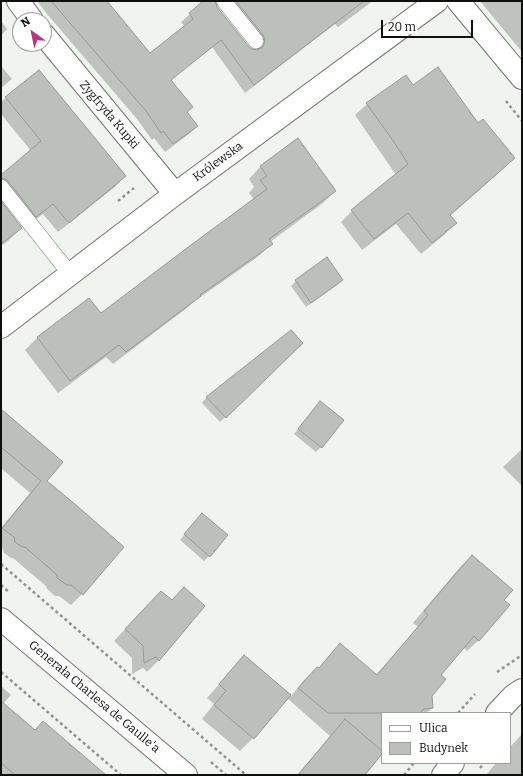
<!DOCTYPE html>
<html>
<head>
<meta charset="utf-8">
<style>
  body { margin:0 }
  #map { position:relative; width:523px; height:776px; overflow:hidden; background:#eff4ee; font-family:Bitter,serif }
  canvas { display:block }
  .frame { position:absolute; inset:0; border:2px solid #0e100e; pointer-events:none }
  .legend { position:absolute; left:381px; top:712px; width:130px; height:52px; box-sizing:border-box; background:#fff; border:1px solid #9f9f9f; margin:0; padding:5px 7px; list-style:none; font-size:12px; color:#0e100e }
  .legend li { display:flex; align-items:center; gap:8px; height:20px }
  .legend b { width:20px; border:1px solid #9f9f9f }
  .north { position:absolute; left:12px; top:12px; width:40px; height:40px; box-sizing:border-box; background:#fff; border:1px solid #9f9f9f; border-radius:50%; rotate:327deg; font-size:11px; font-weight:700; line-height:16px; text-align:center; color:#0e100e }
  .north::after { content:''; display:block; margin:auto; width:14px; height:18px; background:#b83780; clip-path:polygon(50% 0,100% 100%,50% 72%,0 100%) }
  .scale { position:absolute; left:381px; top:20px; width:92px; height:18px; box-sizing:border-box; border:2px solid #0e100e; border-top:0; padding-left:5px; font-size:12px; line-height:14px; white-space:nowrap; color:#0e100e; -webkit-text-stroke:3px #fff; paint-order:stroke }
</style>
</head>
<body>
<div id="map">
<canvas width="523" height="776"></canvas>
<div class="frame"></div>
<ul class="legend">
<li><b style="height:5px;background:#fff"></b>Ulica</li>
<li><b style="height:11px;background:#bbc0ba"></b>Budynek</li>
</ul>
<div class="north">N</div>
<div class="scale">20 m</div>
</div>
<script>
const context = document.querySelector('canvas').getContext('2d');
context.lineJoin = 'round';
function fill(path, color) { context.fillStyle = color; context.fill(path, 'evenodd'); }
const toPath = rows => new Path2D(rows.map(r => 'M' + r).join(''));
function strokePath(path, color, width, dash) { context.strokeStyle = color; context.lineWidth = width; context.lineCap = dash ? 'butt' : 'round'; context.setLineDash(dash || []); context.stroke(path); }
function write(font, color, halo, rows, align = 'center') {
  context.font = font + ' Bitter,serif'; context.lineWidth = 3; context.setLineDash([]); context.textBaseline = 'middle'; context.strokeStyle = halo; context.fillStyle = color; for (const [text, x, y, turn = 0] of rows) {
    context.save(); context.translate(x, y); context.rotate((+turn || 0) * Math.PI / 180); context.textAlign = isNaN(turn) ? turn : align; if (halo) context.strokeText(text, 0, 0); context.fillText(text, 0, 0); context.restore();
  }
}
const shadow = toPath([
  [37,1,104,1,149,54,185,27,181,22,205,1,214,1,216,7,249,48,257,51,257,48,219,1,373,1,369,4,338,27,335,24,245,93,212,47,170,80,186,112,197,126,189,134,165,152,154,138,152,140,137,119,47,14],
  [480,1,522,1,522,52],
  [1,21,7,29,1,36],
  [1,66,12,79,1,88],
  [413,86,478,125,514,158,503,169,450,216,455,223,444,235,421,254,396,224,362,250,341,222,352,211,396,175,355,115,367,104],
  [6,98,125,176,115,187,58,232,43,214,26,227,1,195,1,177,31,151,1,114,1,102],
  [261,166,335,191,323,203,270,242,271,244,259,256,192,303,187,308,113,364,106,357,58,393,25,350,37,338,89,299,101,315,254,200,249,193,254,187,249,179],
  [1,203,21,228,8,241,1,246],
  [342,280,337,285,306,307,291,286,296,281],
  [291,331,301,343,220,422,202,403,206,398],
  [320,403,321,447,316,452,294,434,315,407],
  [1,429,45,482,122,547,82,594,71,605,59,596,55,596,47,589,46,586,13,558,11,558,4,553,3,549,1,547,1,528,30,493,1,468],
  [522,449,522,486,503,467],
  [197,519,209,556,204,561,180,540],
  [472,556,502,600,479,640,467,651,463,647,439,675,431,696,432,708,427,713,382,713,382,753,363,775,297,775,330,736,287,698,253,738,240,751,202,719,214,704,207,698,232,669,244,657,291,696,305,679,317,668,318,669,340,645,376,675,418,627,413,623,460,567],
  [184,588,159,660,147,672,143,668,132,674,132,658,114,641,149,604,171,601],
  [1,686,11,695,3,704,34,731,105,775,1,775],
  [522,734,522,775,486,775,496,763,510,763,510,747]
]);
const building = toPath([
  [51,1,107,1,150,53,193,19,189,13,203,1,215,1,217,7,249,47,252,49,257,50,262,48,264,44,265,39,263,35,236,1,364,1,254,85,221,40,171,80,193,107,187,112,198,126,173,144,163,131,161,133,146,111,51,1],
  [438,67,478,123,483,119,515,158,450,215,457,223,432,243,408,213,374,239,351,210,408,164,394,142,366,103,406,75,413,85,438,67],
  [39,70,126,176,69,223,53,204,36,217,8,181,5,179,1,178,1,175,41,141,5,97,39,70],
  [298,138,336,191,269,239,273,244,200,295,201,296,126,352,119,345,70,381,37,337,89,298,101,313,195,242,267,189,260,180,267,176,260,166,298,138],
  [1,201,22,228,1,244,1,201],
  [327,257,343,280,311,303,295,280,327,257],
  [291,330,303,343,226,418,206,397,291,330],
  [320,401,344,420,322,448,298,429,320,401],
  [1,409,63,462,47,481,76,505,124,547,83,595,71,585,67,585,57,578,57,575,25,547,22,547,15,542,14,537,2,528,41,481,1,447,1,409],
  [202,513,228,535,210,557,184,534,202,513],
  [472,555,513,590,504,600,510,605,479,641,474,636,441,675,446,679,432,696,433,708,424,709,420,713,328,713,298,688,317,667,319,668,340,643,377,675,428,615,424,611,472,555],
  [184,587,205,606,159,661,156,657,144,663,143,646,125,629,161,591,172,600,184,587],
  [244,655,291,695,254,739,214,705,226,691,219,684,244,655],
  [1,701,35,730,43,721,106,775,15,775,1,763,1,701],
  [345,719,382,751,382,754,365,775,298,775,345,719]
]);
const path = toPath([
  [506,101,522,121],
  [118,201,134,188],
  [1,564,246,775],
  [1,585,10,593],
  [1,672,121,775],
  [497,672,522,655],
  [458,713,475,694],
  [211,762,226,775],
  [480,768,484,763],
  [404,775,414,763]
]);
const service = toPath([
  [224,1,256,41],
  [1,187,70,274]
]);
const minor = toPath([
  [18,1,32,20],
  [458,1,522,78],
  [44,35,175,194],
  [1,327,175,194,437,1],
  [497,713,513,696,522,690],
  [443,775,453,763]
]);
const secondary = toPath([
  [1,619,186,775]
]);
const streetNames = [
  ["Zygfryda Kupki",109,115,50],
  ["Królewska",218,162,-36],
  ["Generała Charlesa de Gaulle'a",94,697,40]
];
fill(shadow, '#0003');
fill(building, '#bbc0ba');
strokePath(building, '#959994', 1);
strokePath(service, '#717570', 16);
strokePath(minor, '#717570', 24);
strokePath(secondary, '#717570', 24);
strokePath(path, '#8f938f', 2.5, [3, 3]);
strokePath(service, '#fff', 15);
strokePath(minor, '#fff', 22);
strokePath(secondary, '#fff', 22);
write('12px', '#0e100e', '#fff', streetNames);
</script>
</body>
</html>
